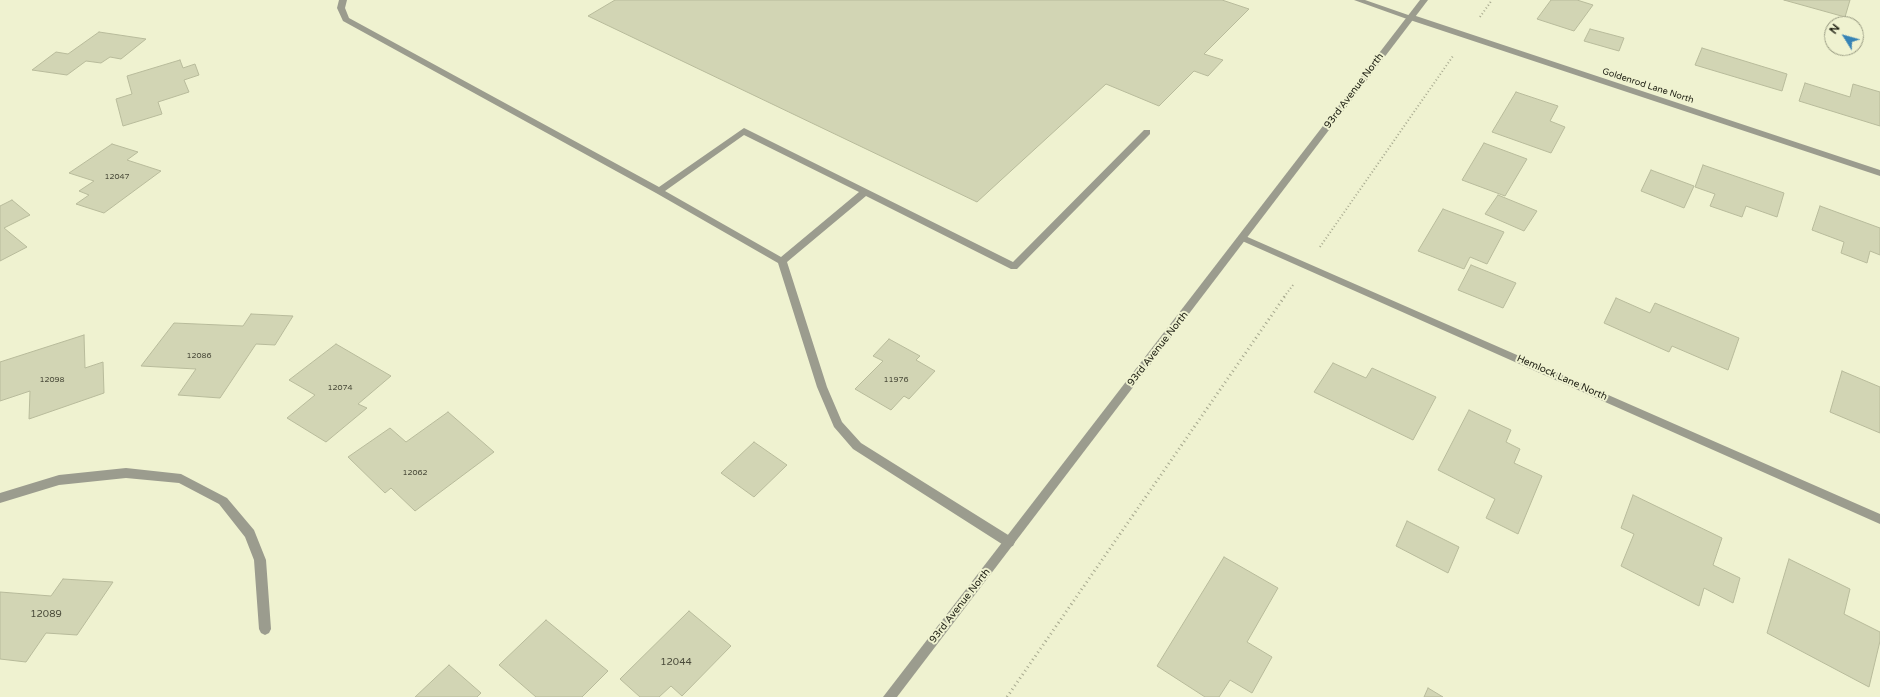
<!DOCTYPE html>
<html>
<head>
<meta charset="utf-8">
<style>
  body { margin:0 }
  #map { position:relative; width:1880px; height:697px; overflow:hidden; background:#eff2d0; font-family:"Varela Round",sans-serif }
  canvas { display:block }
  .north { position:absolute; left:1824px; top:16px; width:40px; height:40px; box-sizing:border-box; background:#eff2d0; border:1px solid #9b9d84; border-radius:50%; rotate:307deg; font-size:11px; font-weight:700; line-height:16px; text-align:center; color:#1c1d11 }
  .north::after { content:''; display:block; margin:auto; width:14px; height:18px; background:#3683b5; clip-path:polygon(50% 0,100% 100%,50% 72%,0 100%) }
</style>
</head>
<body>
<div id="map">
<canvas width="1880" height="697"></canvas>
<div class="north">N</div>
</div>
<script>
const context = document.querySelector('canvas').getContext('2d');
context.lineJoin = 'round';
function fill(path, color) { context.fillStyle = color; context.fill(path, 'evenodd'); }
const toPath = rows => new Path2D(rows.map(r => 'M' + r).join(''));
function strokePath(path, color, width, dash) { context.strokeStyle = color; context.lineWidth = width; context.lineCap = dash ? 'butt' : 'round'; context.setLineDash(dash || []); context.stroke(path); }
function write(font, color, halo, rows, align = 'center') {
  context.font = font + ' "Varela Round",sans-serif'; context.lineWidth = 4; context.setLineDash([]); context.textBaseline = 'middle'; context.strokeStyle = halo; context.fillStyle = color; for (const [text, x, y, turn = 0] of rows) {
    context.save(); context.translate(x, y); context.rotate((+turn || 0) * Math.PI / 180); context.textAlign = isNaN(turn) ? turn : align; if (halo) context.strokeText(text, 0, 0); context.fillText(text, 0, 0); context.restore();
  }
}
const building = toPath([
  [615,0,1222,0,1249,9,1204,54,1223,60,1208,76,1194,71,1159,106,1106,84,977,202,588,16,615,0],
  [1551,0,1577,0,1593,5,1574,31,1537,19,1551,0],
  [1784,0,1850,0,1845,17,1784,0],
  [1590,29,1624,38,1619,51,1584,41,1590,29],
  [99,32,146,39,121,59,110,57,101,63,86,61,67,75,32,70,56,52,68,54,99,32],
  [1702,48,1787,74,1782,91,1695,65,1702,48],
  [180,60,183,68,195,64,199,75,184,80,189,92,158,102,162,114,123,126,116,99,132,94,127,76,180,60],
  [1805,83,1850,97,1853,84,1880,92,1880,126,1799,101,1805,83],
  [1516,92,1558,106,1550,121,1565,127,1551,153,1492,132,1516,92],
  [1484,143,1527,159,1505,196,1462,180,1484,143],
  [112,144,138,152,127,160,161,171,104,213,76,204,89,195,79,191,94,181,69,173,112,144],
  [1703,165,1784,193,1777,217,1746,206,1742,217,1710,206,1715,194,1695,187,1703,165],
  [1651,170,1694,186,1684,208,1641,191,1651,170],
  [1498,195,1537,211,1524,231,1485,214,1498,195],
  [12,200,30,215,4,228,27,247,0,261,0,206,12,200],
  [1820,206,1880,228,1880,255,1870,251,1867,263,1841,253,1844,242,1812,230,1820,206],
  [1443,209,1504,232,1487,264,1470,257,1464,269,1418,251,1443,209],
  [1471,265,1516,283,1503,308,1458,290,1471,265],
  [1616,298,1650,313,1655,303,1739,338,1728,370,1672,346,1669,352,1604,323,1616,298],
  [251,314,293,316,275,345,256,344,220,398,178,395,196,369,141,366,174,323,243,326,251,314],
  [84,335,85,368,103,362,104,393,29,419,30,391,0,401,0,362,84,335],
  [889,339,920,356,916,360,935,371,909,399,904,396,891,410,855,389,883,361,873,356,889,339],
  [336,344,391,376,358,404,367,408,326,442,287,418,315,395,289,380,336,344],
  [1333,363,1366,378,1372,368,1436,397,1413,440,1314,392,1333,363],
  [1842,371,1880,387,1880,433,1830,412,1842,371],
  [1469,410,1511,430,1506,442,1520,449,1514,463,1542,476,1518,534,1486,518,1495,499,1438,470,1469,410],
  [448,412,494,452,415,511,391,488,385,493,348,457,390,428,406,442,448,412],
  [754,442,787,465,754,497,721,473,754,442],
  [1633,495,1722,538,1713,565,1740,578,1733,603,1704,588,1699,606,1621,566,1634,534,1621,528,1633,495],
  [1407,521,1459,547,1448,573,1396,546,1407,521],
  [1224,557,1278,588,1247,642,1272,657,1252,693,1230,680,1219,697,1205,697,1157,666,1224,557],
  [1789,559,1850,589,1844,614,1880,632,1880,641,1869,687,1767,633,1789,559],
  [63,579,113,582,77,635,46,633,26,662,0,659,0,592,51,596,63,579],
  [689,611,731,646,682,696,671,686,659,697,640,697,620,679,689,611],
  [546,620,608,671,582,697,536,697,499,665,546,620],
  [449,665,481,693,477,697,415,697,449,665],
  [1428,688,1443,697,1424,697,1428,688]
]);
const pathFar1 = toPath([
  [1480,17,1492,0],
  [1320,247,1453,56],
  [1284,297,1293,285]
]);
const path = toPath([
  [1007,697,1285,296]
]);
const service = toPath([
  [339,0,347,0,345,8,349,18,659,187,744,128,1013,262,1144,130,1150,130,1150,134,1017,269,1011,269,866,196,787,262,827,387,842,422,861,443,1013,538,1015,542,1013,546,1009,547,1005,546,853,449,834,427,817,387,778,263,656,193,343,21,337,8,339,0],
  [744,135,859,192,781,257,665,191,744,135],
  [1354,0,1365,0,1414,17,1407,19,1354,0]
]);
const minor = toPath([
  [1407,15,1413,15,1880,170,1880,176,1407,19,1407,15],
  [1243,235,1880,514,1880,524,1240,240,1238,238,1243,235],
  [126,468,181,474,227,498,254,530,266,560,271,629,269,633,265,635,261,633,259,629,254,560,245,537,219,504,179,483,126,478,59,485,0,503,0,493,59,475,126,468]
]);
const tertiary = toPath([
  [1420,0,1428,0,897,697,883,697,1420,0]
]);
const numberNames = [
  ["12047",117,177],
  ["12086",199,356],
  ["12098",52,380],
  ["11976",896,380],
  ["12074",340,388],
  ["12062",415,473]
];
const farStreetnames = [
  ["Goldenrod Lane North",1648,86,18]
];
const streetNames = [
  ["93rd Avenue North",1354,91,-53],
  ["93rd Avenue North",1158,349,-52],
  ["Hemlock Lane North",1562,378,24],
  ["93rd Avenue North",960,606,-52]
];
const nearNumbernames = [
  ["12089",46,614],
  ["12044",676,662]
];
fill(building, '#d2d5b4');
strokePath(building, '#b8bb9b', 1);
strokePath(pathFar1, '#a6a88e', 2, [1, 2.5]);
strokePath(path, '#a6a88e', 3, [1, 3.5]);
fill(service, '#9b9c8e');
fill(minor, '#9b9c8e');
fill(tertiary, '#9b9c8e');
write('8px', '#4a4b3a', null, numberNames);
write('9px', '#1c1d11', '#eff2d0', farStreetnames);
write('10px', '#1c1d11', '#eff2d0', streetNames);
write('10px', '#4a4b3a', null, nearNumbernames);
</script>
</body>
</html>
